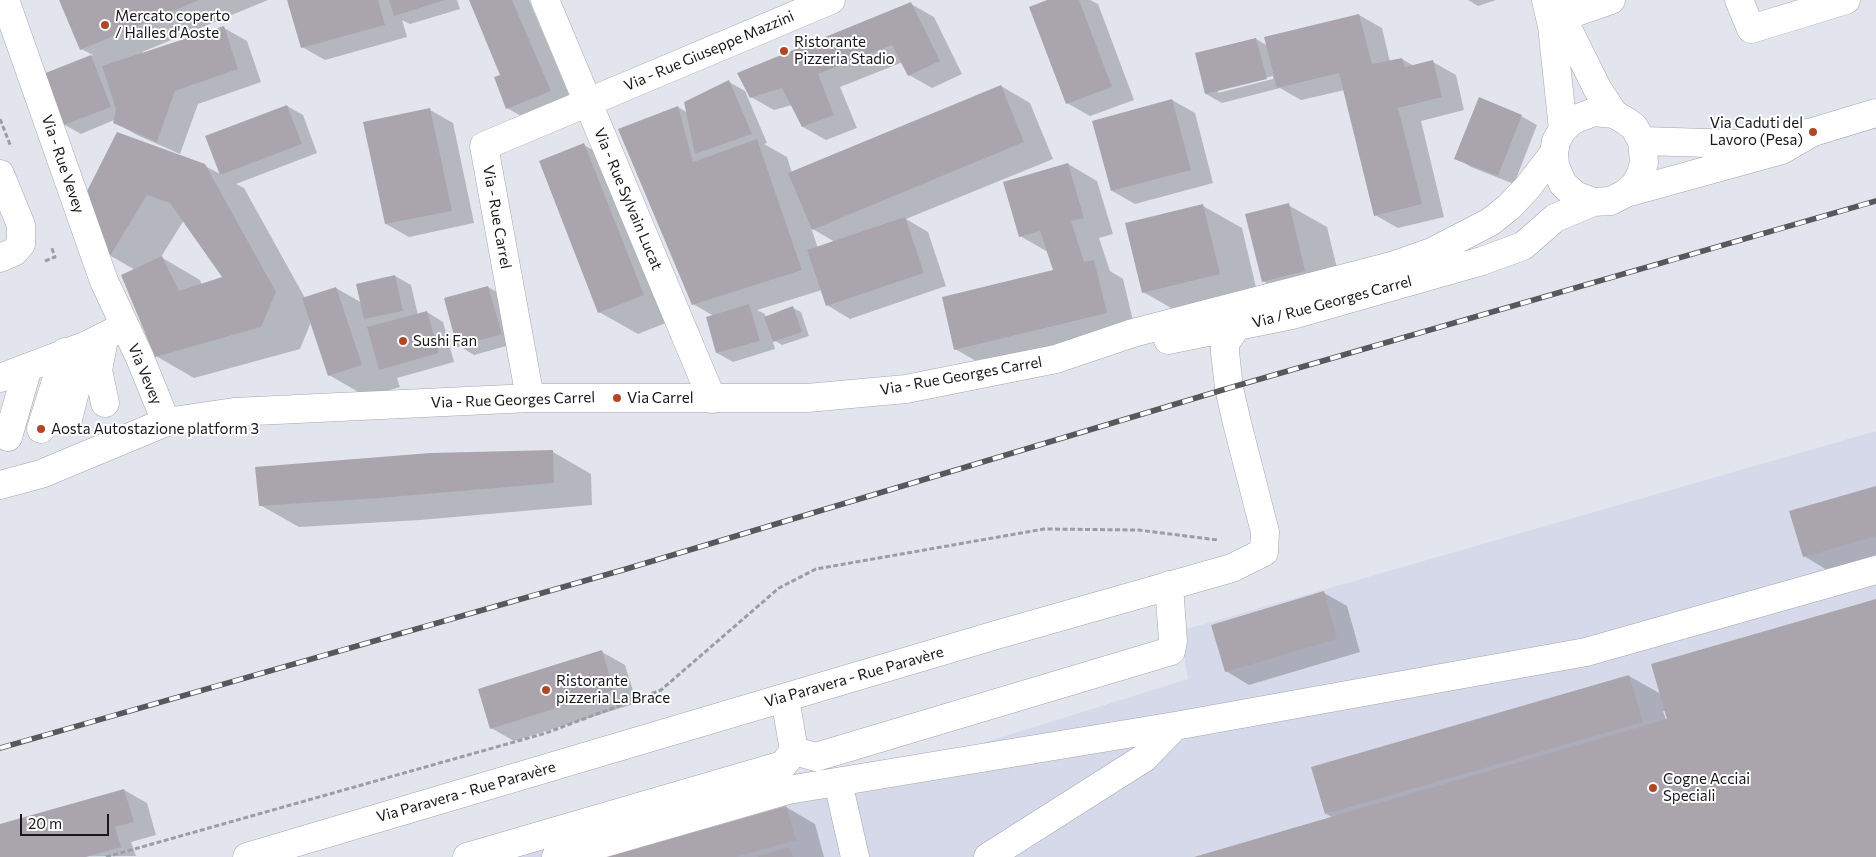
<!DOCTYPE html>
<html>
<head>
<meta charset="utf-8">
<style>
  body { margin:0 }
  #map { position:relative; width:1876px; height:857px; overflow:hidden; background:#e3e5ee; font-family:Commissioner,sans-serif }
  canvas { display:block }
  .scale { position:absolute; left:20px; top:814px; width:89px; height:22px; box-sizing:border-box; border:2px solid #18181c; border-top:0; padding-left:6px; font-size:15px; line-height:18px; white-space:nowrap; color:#18181c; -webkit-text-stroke:4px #fff; paint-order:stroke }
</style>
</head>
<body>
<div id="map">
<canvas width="1876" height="857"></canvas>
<div class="scale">20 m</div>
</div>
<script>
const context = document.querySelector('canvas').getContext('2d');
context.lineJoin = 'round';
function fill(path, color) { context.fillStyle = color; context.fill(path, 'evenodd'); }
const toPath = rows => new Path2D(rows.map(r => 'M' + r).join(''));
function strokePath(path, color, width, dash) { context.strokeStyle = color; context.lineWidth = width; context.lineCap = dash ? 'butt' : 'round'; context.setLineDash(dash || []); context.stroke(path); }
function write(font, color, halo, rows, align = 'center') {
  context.font = font + ' Commissioner,sans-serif'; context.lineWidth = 4; context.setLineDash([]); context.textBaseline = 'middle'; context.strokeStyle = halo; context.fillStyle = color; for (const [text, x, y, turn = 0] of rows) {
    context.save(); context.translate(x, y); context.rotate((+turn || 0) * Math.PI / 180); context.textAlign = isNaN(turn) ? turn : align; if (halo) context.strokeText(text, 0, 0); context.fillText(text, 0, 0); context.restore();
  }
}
const built = toPath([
  [1876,431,1876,857,500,857,784,775,970,747,1188,679,1180,631]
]);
const shadow = toPath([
  [61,0,268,0,142,52,143,54,224,28,247,41,261,82,198,104,180,154,137,135,114,122,114,120,81,134,65,125,45,74,93,55,81,49],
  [291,0,457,0,460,9,410,24,402,20,407,37,325,60,302,47],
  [472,0,529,0,573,104,530,121,507,108,501,76],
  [1051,0,1090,0,1098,4,1134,100,1090,116,1067,103],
  [1468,0,1496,0,1478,6],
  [911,4,934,17,962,74,932,88,909,75,903,62,840,87,857,128,826,140,803,127,792,105,774,110,751,97],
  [1359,15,1382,28,1390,62,1402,59,1414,66,1433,62,1456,75,1464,110,1421,121,1444,217,1398,228,1375,215,1345,90,1301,100,1280,88,1222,103,1206,94,1256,39,1268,46],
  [1273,76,1273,79,1218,93,1218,90],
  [729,82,745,91,767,143,764,144,787,157,792,173,1001,86,1030,103,1053,159,906,219,928,232,946,286,850,319,827,305,822,290,757,310,765,314,766,317,793,308,801,312,809,336,782,345,772,339,775,349,733,362,717,353,707,317,714,316,693,304,678,107,688,113],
  [811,228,835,242,818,248],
  [1172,100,1195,113,1213,183,1135,204,1112,191],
  [287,106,303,115,317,153,236,184,244,188,305,298,336,288,362,303,395,276,411,285,418,315,427,312,443,322,454,362,397,378,400,387,367,397,329,375,311,322,300,349,194,378,156,356,135,270,111,256,85,197,205,166,222,175,207,137],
  [184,220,224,277,202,285,200,280,161,257],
  [430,110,453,123,474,223,409,237,386,224],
  [1521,116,1537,125,1514,184,1471,167,1456,158],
  [584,145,622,167,681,317,638,334,599,312],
  [1068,164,1097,181,1113,234,1099,238,1110,271,1123,279,1135,329,985,366,955,349,1055,271,1048,252,1020,236],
  [1288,205,1327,227,1343,293,1301,303,1263,281],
  [1203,206,1242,228,1258,296,1182,314,1143,292],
  [488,287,504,296,517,343,474,355,459,346,445,299],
  [553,452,591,474,592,505,420,520,299,527,260,505],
  [1876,487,1876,555,1827,570,1804,556],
  [1324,593,1347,606,1360,652,1249,685,1226,671],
  [1876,600,1876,857,1197,857,1332,817,1326,814,1629,676,1661,694],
  [1663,711,1666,711,1668,720,1666,720],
  [602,652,625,665,637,703,514,741,491,728],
  [124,790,147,803,156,835,131,842,136,856,0,857,0,825],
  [786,807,815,824,824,857,610,857]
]);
const building = toPath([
  [59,0,199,0,80,50],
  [287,0,378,0,385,25,301,48],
  [389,0,445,0,394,16],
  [469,0,512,0,551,91,506,109,494,77,500,75],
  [1047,0,1079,0,1112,87,1066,104,1029,7],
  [911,2,940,61,908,76,892,45,818,74,834,115,802,127,782,88,750,98,737,73],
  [1359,14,1372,64,1402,58,1405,67,1433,60,1442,97,1398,108,1422,204,1374,216,1339,73,1277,88,1264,37],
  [224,26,238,69,175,91,157,142,113,123,116,109,102,66],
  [1256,38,1267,79,1205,94,1195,53],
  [91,55,111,107,64,125,43,74],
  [729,80,752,134,695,154,684,102],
  [1001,85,1024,142,812,230,788,173],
  [1479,97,1522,115,1498,176,1454,159],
  [1172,99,1191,170,1111,191,1092,121],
  [287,105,302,144,220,175,205,136],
  [678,106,693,162,757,139,802,270,692,305,618,129],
  [430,108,452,211,385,224,363,122],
  [117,132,205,164,276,292,261,327,155,357,121,275,162,256,179,291,222,277,170,203,147,195,110,256,84,197],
  [584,143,644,295,598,313,539,161],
  [1068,163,1084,218,1071,221,1084,262,1094,260,1107,313,954,350,942,297,1053,270,1040,231,1019,237,1003,182],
  [1289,203,1305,271,1262,282,1245,214],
  [1203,204,1220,274,1142,293,1125,223],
  [905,217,924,273,826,306,807,250],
  [395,275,403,311,364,319,356,284],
  [488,286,502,334,457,347,444,298],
  [336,287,362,365,328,376,302,298],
  [749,304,760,341,716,353,706,317],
  [793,306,802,332,773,342,764,317],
  [427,311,439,353,379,370,367,327],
  [553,450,554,483,380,498,259,506,255,467,430,453],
  [1876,486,1876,536,1803,557,1789,511],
  [1324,591,1337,639,1225,672,1211,625],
  [1876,599,1876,857,1194,857,1667,719,1651,664],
  [602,650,614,690,490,729,478,689],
  [1629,675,1643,722,1325,814,1311,767],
  [124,789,134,822,115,827,121,847,86,857,0,857,0,824],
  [786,806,796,840,736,857,607,857],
  [790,847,793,857,758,857,758,856]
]);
const path = toPath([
  [0,119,11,147],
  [45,261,55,257,51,246],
  [106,857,546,733,661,690,779,588,816,569,1044,529,1138,530,1218,540]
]);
const minor = toPath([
  [5,0,104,281,140,358,166,422],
  [545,0,712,399],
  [1546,0,1552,26,1563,129],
  [1739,0,1751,29,1846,0],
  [1556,5,1597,88,1614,114],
  [1562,17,1611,0],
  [1642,141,1740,144,1813,132,1876,113],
  [0,174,21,225,21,244,14,252,0,258],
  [1626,193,1635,185,1641,174,1644,162,1642,141,1634,127,1626,121,1614,114,1594,112,1573,120,1563,129,1556,141,1554,153,1555,166,1563,184,1575,195,1593,202,1611,201,1626,193,1782,150,1813,132],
  [104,339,98,370,105,403],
  [1168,340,1292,315,1482,261,1523,246,1555,218,1593,202],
  [0,378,87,345,125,326],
  [530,398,484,146,831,0],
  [68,419,87,345],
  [41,429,65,352],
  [8,437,28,367],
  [0,485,41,474,166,422,234,412,530,398,807,398,906,389,1056,359,1133,333,1395,265,1432,252,1490,222,1509,207,1527,188,1554,153],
  [794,751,816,757,1171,651,1173,641,1169,585],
  [838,782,855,857],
  [247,857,996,635,1232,568,1264,552,1265,532,1237,423,1229,388,1225,352,1225,343,1241,321,1258,312,1271,308],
  [467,857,783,765,794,751,785,698],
  [556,857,788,790,1175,726,1586,652,1876,570],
  [988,857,1144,758,1175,726]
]);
const rail = toPath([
  [0,748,626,569,1229,388,1876,201]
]);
const markers = [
  [105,25,5,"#b04826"],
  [784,51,5,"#b04826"],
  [1813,132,5,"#b04826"],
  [403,341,5,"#b04826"],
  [617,398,5,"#b04826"],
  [41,429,5,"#b04826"],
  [546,690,5,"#b04826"],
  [1653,788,5,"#b04826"]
];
const poiNames = [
  ["Mercato coperto",115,16],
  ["/ Halles d'Aoste",115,33],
  ["Ristorante",794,42],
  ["Pizzeria Stadio",794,59],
  ["Via Caduti del",1803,123,"right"],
  ["Lavoro (Pesa)",1803,140,"right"],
  ["Sushi Fan",413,341],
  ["Via Carrel",627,398],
  ["Aosta Autostazione platform 3",51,429],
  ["Ristorante",556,681],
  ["pizzeria La Brace",556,698],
  ["Cogne Acciai",1663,779],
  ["Speciali",1663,796]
];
const streetNames = [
  ["Via - Rue Giuseppe Mazzini",709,51,-23],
  ["Via - Rue Vevey",63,164,71],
  ["Via - Rue Sylvain Lucat",628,199,67],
  ["Via - Rue Carrel",497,217,80],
  ["Via / Rue Georges Carrel",1332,302,-15],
  ["Via Vevey",145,374,67],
  ["Via - Rue Georges Carrel",961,376,-10],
  ["Via - Rue Georges Carrel",513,400,-2],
  ["Via Paravera - Rue Paravère",854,677,-16],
  ["Via Paravera - Rue Paravère",466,792,-16]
];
fill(built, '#d6d9e9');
fill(shadow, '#0003');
fill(building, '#aaa5ad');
strokePath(minor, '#a4a5ae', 29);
strokePath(path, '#9b9da4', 3, [5, 2.5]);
strokePath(minor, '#fff', 28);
strokePath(rail, '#57575d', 5.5);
strokePath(rail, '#fff', 4, [11]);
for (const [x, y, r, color] of markers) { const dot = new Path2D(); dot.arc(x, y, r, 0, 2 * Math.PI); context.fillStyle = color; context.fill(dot); strokePath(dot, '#fff', 2); }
write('15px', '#18181c', '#fff', poiNames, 'left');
write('15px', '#18181c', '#fff', streetNames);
</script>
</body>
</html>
